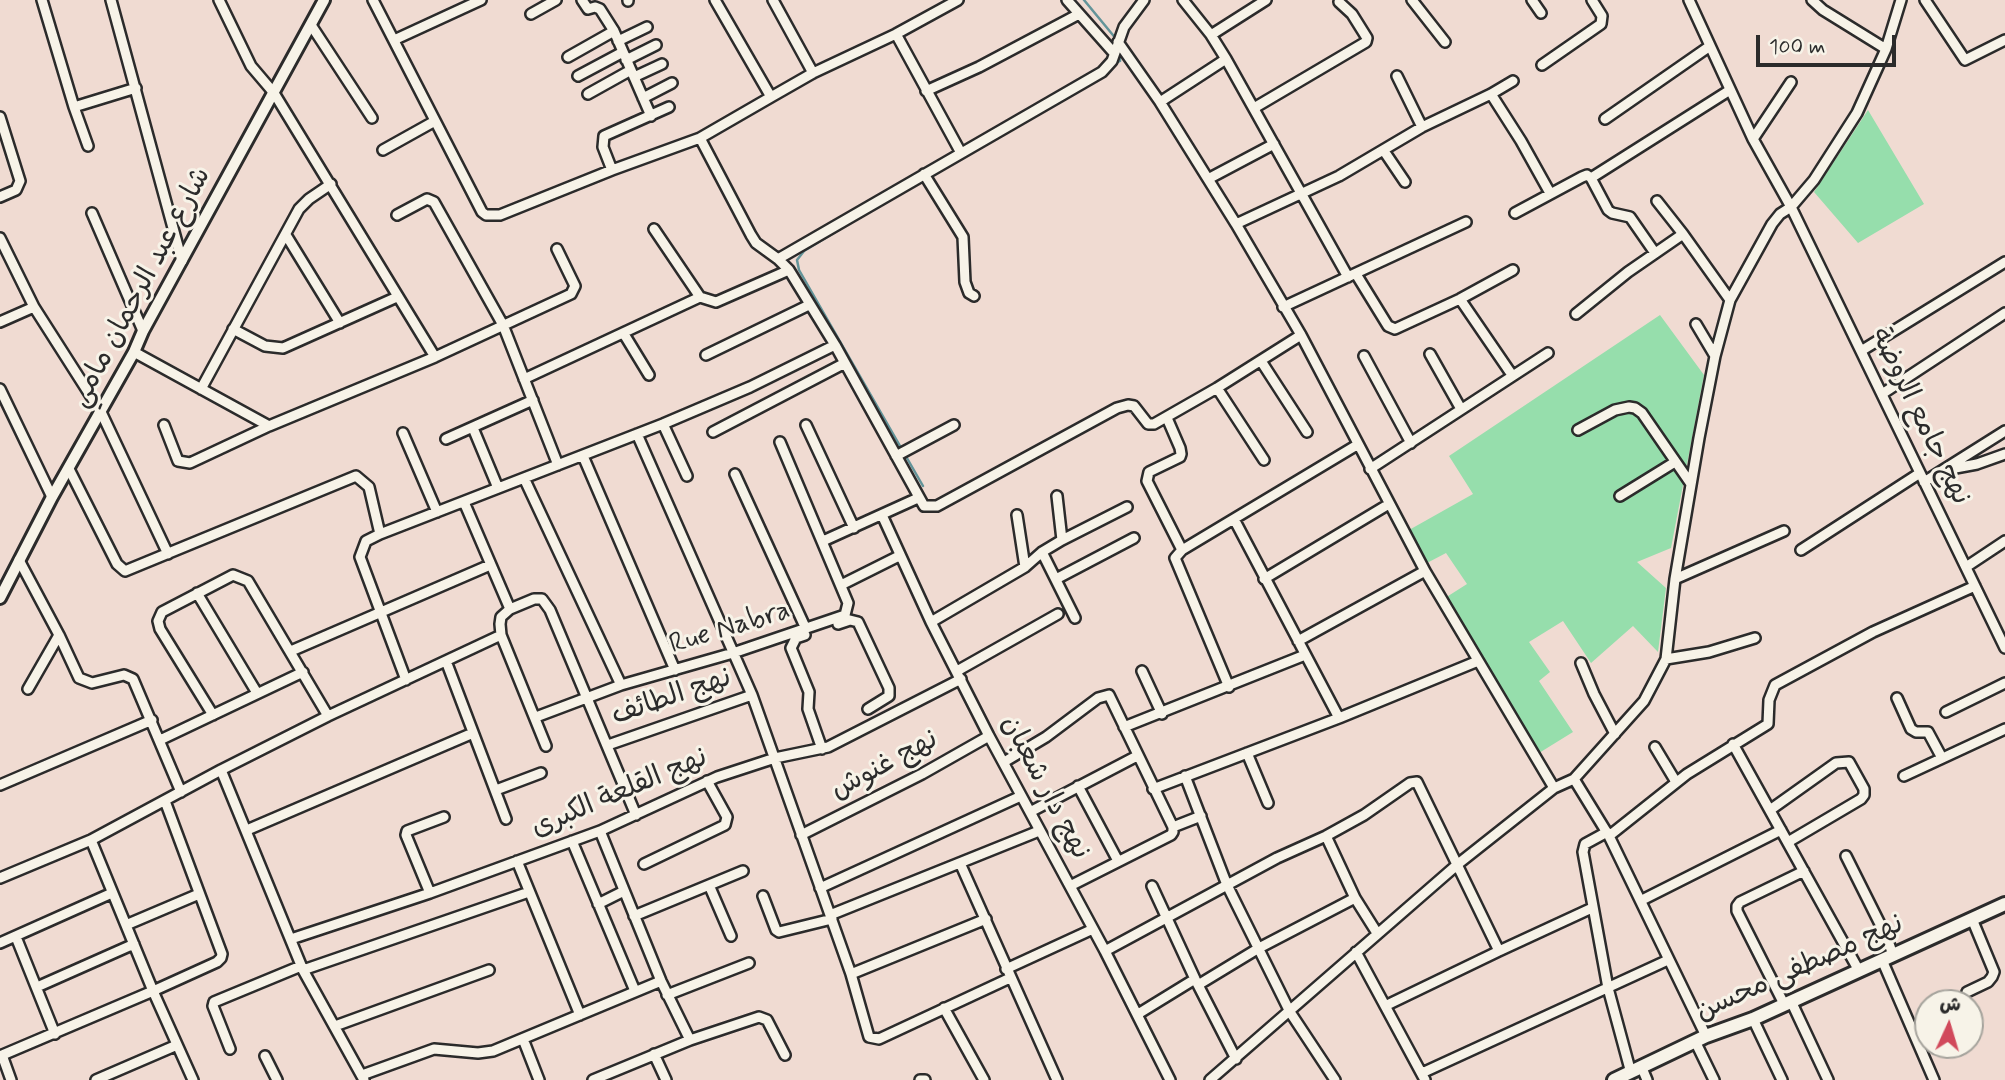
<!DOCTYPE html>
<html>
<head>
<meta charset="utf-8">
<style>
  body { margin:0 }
  #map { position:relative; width:2005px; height:1080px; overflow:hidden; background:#f0dbd2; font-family:Mynerve,"Playpen Sans Arabic",sans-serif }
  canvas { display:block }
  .north { position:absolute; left:1914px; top:989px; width:70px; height:70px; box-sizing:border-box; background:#f7f3e8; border:2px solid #a5a39c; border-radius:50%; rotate:4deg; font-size:19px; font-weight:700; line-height:28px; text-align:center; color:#2b2b2b }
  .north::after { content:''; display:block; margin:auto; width:24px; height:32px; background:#d1495b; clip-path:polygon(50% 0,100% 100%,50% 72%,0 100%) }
  .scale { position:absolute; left:1756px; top:35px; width:140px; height:32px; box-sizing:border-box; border:4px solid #2b2b2b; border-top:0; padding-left:9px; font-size:21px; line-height:24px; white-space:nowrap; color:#2b2b2b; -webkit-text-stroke:5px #f7f3e8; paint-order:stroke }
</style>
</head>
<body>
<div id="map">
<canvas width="2005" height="1080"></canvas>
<div class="north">ش</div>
<div class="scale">100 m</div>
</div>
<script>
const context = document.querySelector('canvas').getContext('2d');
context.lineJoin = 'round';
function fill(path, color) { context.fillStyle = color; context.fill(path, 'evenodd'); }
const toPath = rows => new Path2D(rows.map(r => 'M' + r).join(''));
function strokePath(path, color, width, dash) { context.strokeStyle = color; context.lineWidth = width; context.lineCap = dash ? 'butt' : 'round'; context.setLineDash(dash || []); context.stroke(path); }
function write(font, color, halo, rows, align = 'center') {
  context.font = font + ' Mynerve,"Playpen Sans Arabic",sans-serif'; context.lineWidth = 6; context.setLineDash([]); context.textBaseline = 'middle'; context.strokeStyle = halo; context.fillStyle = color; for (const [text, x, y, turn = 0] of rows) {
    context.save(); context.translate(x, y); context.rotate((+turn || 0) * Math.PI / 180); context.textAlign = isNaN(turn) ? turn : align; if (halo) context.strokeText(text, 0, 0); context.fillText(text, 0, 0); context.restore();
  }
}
const green = toPath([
  [1868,110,1924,204,1858,243,1814,192],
  [1660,315,1704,375,1671,548,1637,562,1666,588,1658,652,1633,626,1591,663,1563,621,1529,642,1550,672,1539,681,1573,732,1539,753,1445,598,1467,584,1446,553,1427,563,1409,530,1473,494,1449,456]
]);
const stream = toPath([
  [1084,0,1117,40],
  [1114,64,1120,61,1120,52],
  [890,199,804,251,797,260,799,270,923,486]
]);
const minor = toPath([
  [42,0,74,107,136,88],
  [111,0,182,261],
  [219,0,251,66,274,93,435,357],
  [373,0,482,212,486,215,500,215,612,170,700,138,751,235,756,243,778,259,789,270,835,345,924,506,937,506,1117,408,1128,405,1134,406,1148,424,1154,424,1217,388,1301,335],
  [582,0,588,9,595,7,600,9,614,31,651,116],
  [628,0,628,1],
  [773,0,813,73],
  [1067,0,1114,53],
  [1183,0,1211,35,1226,59,1348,277],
  [1412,0,1445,42],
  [1532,0,1541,13],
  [1689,0,1753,139,1791,207,2005,648],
  [1812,0,1823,10,1886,49],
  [1925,0,1965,60,2005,40],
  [531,14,556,0],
  [311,25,372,118],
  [896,34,958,0],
  [1211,35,1266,0],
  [394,40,481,0],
  [618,41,647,27],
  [1118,42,1160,102,1236,224,1301,335,1425,571,1554,788],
  [568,57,614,31],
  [626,60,656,45],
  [1542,65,1601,24,1602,16,1592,0],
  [578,76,623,52],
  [1397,76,1422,127],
  [634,77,662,64],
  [926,91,979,67,1079,14],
  [588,94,631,70],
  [1491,94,1521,141,1550,193],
  [771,97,813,73,896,34,961,153],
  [643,98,672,83],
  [1160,102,1226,59],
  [74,107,88,146],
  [1254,108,1366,42,1367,38,1352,14,1339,2],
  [0,117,20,181,16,190,0,197],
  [1605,119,1710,46],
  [700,138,771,97,715,0],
  [1753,139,1791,82],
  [383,150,435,121],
  [1384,151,1405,182],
  [612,170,603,147,604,136,669,107],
  [924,174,963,237,965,282,969,293,974,296],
  [1591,178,1608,210,1612,213,1630,217,1655,253],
  [1208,179,1274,144],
  [1657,201,1683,234],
  [92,213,143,331],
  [1515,213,1582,177,1587,175,1591,178,1730,90],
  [397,215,427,199,434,202,503,325,558,465],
  [1236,224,1339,176,1422,127,1491,94,1513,81],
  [654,229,700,297],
  [286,235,340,323],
  [0,238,34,307],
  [778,259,1102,72,1112,61,1124,27,1144,0],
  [1356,274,1388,326,1395,329,1460,299,1513,270],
  [1460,299,1512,375],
  [1283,307,1466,222],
  [1576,314,1628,272,1683,234,1730,300],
  [0,322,34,307,101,412,168,554],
  [1696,324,1715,356],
  [233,329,265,346,283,348,397,297],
  [624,334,649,375],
  [1861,351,2005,262],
  [134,352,269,426],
  [1430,354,1461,409],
  [706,355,809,305],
  [1364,356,1411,443],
  [1261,361,1307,432],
  [524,379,700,297,716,302,789,270],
  [1217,388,1264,460],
  [0,389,52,497],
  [201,389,299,209,309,199,331,184],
  [1882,394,2005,313],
  [1167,418,1180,448,1181,454,1180,457,1149,472,1147,481,1182,550],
  [663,424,687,476],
  [164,425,178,461,190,463,269,426,435,357,571,294,575,286,557,249],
  [806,425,854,528],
  [473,428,498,488],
  [1578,430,1615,410,1629,407,1635,408,1642,413,1691,484],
  [713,432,845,363],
  [403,433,437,512],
  [637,434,752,695,851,974,869,1037,879,1039,1010,978],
  [446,439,533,400],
  [583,456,675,670],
  [896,456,954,425],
  [69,469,117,564,125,571,356,476,369,487,380,534],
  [1370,469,1548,353],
  [1950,469,1977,464,2005,454],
  [735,474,806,629],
  [524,478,621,685],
  [1924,482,2005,431],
  [1057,496,1062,540],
  [1620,496,1675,462],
  [464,502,510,609],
  [882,515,931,622,989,736,1105,951,1170,1080],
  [1017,515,1025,567],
  [1234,519,1339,718],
  [823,541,918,498],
  [1801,550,1920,473],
  [1042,552,1075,618],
  [19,560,59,635,79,678,92,683,124,675,133,679,181,792],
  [1966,567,2005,541],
  [1056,579,1134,538],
  [1264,579,1389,504],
  [1675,579,1784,531],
  [841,585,899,556],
  [197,593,257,693],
  [931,622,1025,567,1042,552,1062,540,1127,507],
  [838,624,850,620,858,622,889,688,889,696,868,709],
  [805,635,796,638,791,648,809,692,808,709,822,749],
  [1298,641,1425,571],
  [291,651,490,565],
  [1666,659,1709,652,1755,638],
  [446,661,506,819],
  [1581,663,1594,694,1615,734],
  [957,671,1058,614],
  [1142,671,1162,714],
  [406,680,360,557,366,541,380,534,663,424,750,387,835,345],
  [1229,687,1175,558,1182,550,1357,445],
  [28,689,59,635],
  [1897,698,1911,729,1916,732,1928,732,1942,758],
  [1946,712,2005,683],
  [213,715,160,629,158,621,162,612,233,575,248,581,328,716],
  [536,717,621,685,733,653,845,615,848,603,780,442],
  [1124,727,1305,655],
  [160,740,303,672],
  [1733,744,1858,969],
  [608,745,752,695],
  [546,746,501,635,500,624,501,617,510,609,534,599,542,599,550,610,636,815],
  [1655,747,1676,782],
  [1247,753,1268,803],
  [1004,762,1046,737,1098,698,1109,695,1173,827],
  [221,770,303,970,364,1080],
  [1185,776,1227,885,1290,1012,1335,1080],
  [1904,776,2005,729],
  [1574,779,1609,836,1706,1036],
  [0,785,152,720],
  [1078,786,1118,861],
  [1153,789,1339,718,1478,661],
  [496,790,541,773],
  [1770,810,1836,763,1849,762,1864,789,1864,795,1861,799,1788,842],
  [1030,812,1137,756],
  [247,830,473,733],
  [600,831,661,981,690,1040],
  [1607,832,1585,844,1583,852,1608,988,1631,1073],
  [801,835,922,774,989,736],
  [1326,836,1364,815,1410,783,1417,782,1499,951],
  [1609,836,1687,774,1768,724,1769,700,1775,685,1873,632,1975,586],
  [91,840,153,991,193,1080],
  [572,841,635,991],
  [1846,856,1887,938,1893,955],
  [517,861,580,1015],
  [960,863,1057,1080],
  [644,864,725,825,727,817,707,781],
  [0,878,91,840,221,770,328,716,501,635],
  [709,885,731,936],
  [1070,886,1171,835,1173,832,1173,827,1201,816],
  [1152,886,1195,979,1236,1059],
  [820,888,1021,796],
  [430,893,406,835,407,831,444,817],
  [763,896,776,930,779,932,832,919],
  [1642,900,1781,830],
  [598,904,624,891],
  [830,915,1039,831],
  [634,916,743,871],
  [126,925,199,894],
  [16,937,55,1034],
  [291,939,430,893,600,831,717,777,775,758,828,747,961,679],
  [0,943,112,893],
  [1105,951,1277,858,1326,836,1355,898,1377,933],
  [1356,952,1425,1080],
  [1882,960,1934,1080],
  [1006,969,1093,929],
  [303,970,529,892],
  [851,974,986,919],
  [1198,985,1259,948,1355,898],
  [37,987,134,944],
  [1967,992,1988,982,1992,977,1994,972,1972,919],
  [667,995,749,963],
  [1791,1001,1828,1080],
  [1784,1004,1737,911,1737,906,1740,902,1804,871],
  [1385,1006,1499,951,1592,908],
  [944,1008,984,1080],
  [1138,1014,1195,979],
  [1753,1019,1782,1080],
  [335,1026,489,970],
  [523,1039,539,1080],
  [1696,1043,1714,1080],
  [230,1049,213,1006,214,1002,301,966],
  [654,1054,666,1080],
  [2,1055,11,1080],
  [0,1056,153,991,217,962,221,958,222,954,165,801],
  [265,1056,277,1080],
  [1642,1068,1647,1080],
  [1422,1073,1668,960],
  [362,1075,434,1049,478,1053,493,1051,661,981],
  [96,1080,177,1045],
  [593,1080,690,1040,759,1017,767,1020,785,1055],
  [920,1080,925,1080],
  [1210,1080,1458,864,1554,788,1574,779,1644,701,1666,659,1675,579,1699,438,1715,356,1730,300,1772,224,1780,214,1791,207,1814,180,1857,113,1886,49,1901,0]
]);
const tertiary = toPath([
  [0,598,52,497,134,352,143,331,324,0]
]);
const secondary = toPath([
  [1614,1080,1706,1036,1753,1019,2005,904]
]);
const streetNames = [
  ["شارع عبد الرحمان مامي",142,288,-62],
  ["نهج جامع الروضة",1919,417,64],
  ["Rue Nabra",730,629,-17],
  ["نهج الطائف",672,698,-19],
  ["نهج غنوش",885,766,-28],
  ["نهج دار شعبان",1044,788,62],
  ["نهج القلعة الكبرى",620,794,-23],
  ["نهج مصطفى محسن",1800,969,-24]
];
fill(green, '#96deac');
strokePath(stream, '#639499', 2.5);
strokePath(minor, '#2b2b2b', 14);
strokePath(tertiary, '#2b2b2b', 16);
strokePath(secondary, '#2b2b2b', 18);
strokePath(minor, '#f7f3e8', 9);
strokePath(tertiary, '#f7f3e8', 10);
strokePath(secondary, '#f7f3e8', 12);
write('28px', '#2b2b2b', '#f7f3e8', streetNames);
</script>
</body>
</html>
